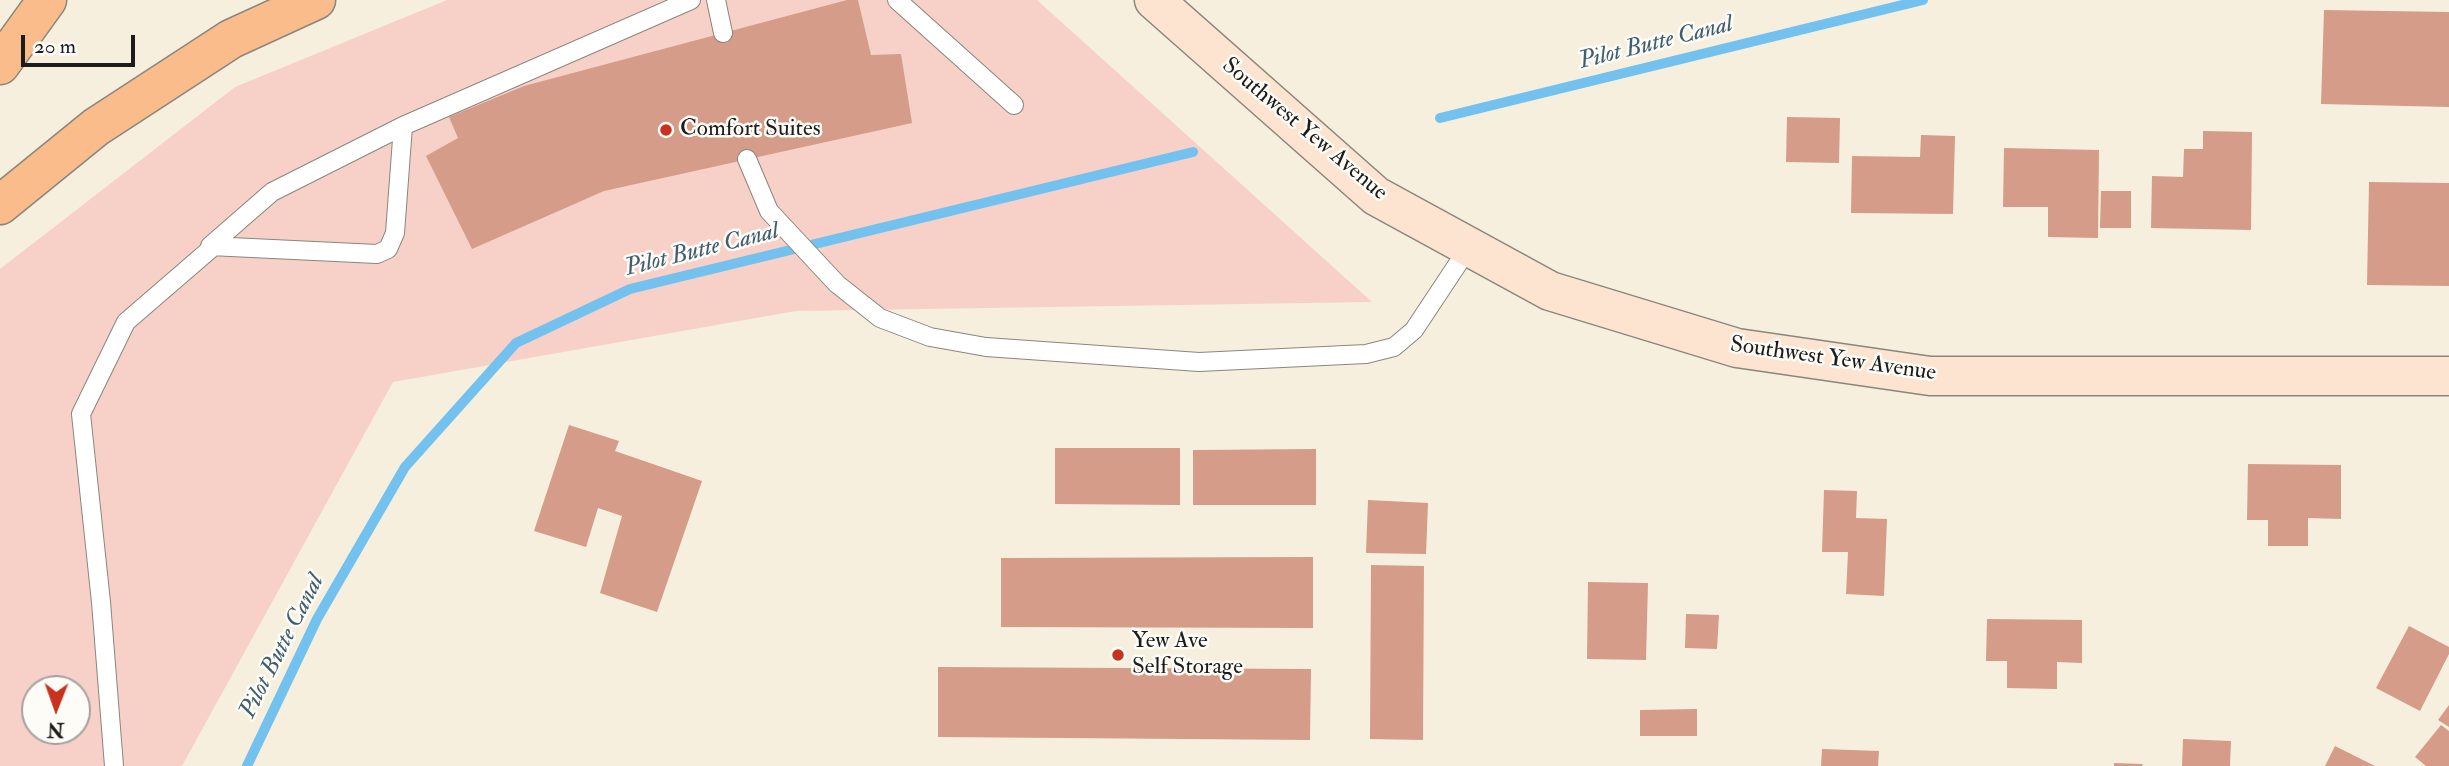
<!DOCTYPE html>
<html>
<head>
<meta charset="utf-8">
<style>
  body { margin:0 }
  #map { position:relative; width:2449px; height:766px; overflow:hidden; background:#f7efde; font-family:"IM FELL Double Pica",serif }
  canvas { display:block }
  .north { position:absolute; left:21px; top:675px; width:70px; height:70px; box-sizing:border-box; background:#fdfcf7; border:2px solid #a3a29f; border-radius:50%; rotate:181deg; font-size:19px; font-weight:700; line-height:28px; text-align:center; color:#1c1c1c }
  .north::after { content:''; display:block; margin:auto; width:24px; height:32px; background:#c8321e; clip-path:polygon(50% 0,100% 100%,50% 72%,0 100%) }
  .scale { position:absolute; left:21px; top:35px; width:114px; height:32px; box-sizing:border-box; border:4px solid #1c1c1c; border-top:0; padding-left:9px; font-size:21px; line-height:24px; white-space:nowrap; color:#1c1c1c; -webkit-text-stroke:5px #fdfcf7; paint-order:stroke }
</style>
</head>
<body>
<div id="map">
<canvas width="2449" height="766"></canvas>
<div class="north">N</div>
<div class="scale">20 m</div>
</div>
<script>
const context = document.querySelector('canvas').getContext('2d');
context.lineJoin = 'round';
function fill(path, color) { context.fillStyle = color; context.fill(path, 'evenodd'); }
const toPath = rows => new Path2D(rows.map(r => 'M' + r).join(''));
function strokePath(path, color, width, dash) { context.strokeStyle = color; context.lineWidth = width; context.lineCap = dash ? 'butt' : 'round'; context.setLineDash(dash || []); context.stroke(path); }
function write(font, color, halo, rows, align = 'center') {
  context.font = font + ' "IM FELL Double Pica",serif'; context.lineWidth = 5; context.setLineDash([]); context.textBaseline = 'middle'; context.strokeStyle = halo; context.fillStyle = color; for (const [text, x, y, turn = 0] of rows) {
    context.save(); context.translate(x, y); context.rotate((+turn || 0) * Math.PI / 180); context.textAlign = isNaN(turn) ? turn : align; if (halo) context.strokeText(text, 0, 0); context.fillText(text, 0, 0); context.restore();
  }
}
const built = toPath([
  [447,0,1037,0,1372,302,796,311,393,382,182,766,0,766,0,269,235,87],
  [35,689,77,689,77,731,35,731]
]);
const stream = toPath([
  [1440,118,1923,0],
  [247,766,317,619,405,467,516,343,630,289,1193,152]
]);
const building = toPath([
  [847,0,858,0,871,55,901,54,912,123,604,191,472,249,426,156,458,138,449,117,524,86],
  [2324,10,2449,12,2449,107,2321,104],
  [1787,117,1840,118,1839,163,1786,162],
  [2203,131,2252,132,2251,230,2151,228,2152,176,2183,177,2184,149,2203,149],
  [1921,135,1955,136,1953,214,1851,213,1852,156,1920,157],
  [2004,148,2099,150,2098,238,2048,237,2048,207,2003,207],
  [2369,182,2449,183,2449,286,2367,285],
  [2101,191,2131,191,2131,228,2100,228],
  [569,425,619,441,615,451,702,481,657,612,600,593,622,516,598,508,586,547,534,531],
  [1055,448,1180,448,1180,505,1055,504],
  [1316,449,1316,505,1193,505,1193,450],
  [2248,464,2341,465,2341,519,2308,518,2308,546,2268,546,2268,520,2247,520],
  [1824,490,1857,491,1856,518,1887,519,1884,596,1846,594,1848,552,1822,552],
  [1368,500,1428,503,1426,554,1366,553],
  [1313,557,1313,628,1001,627,1001,558],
  [1371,565,1424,566,1423,740,1370,739],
  [1588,582,1648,583,1646,660,1587,659],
  [1686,614,1719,615,1717,649,1685,648],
  [1987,619,2082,620,2082,663,2057,662,2057,689,2007,688,2007,661,1986,661],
  [2409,626,2449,647,2449,654,2420,711,2376,688],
  [938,667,1311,669,1310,740,938,737],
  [2449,705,2449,727,2438,720],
  [1697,709,1697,736,1640,736,1640,710],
  [2441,725,2449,731,2449,766,2426,766,2415,757],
  [2183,739,2231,741,2230,766,2182,766],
  [2335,746,2375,766,2325,766],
  [1822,749,1879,751,1878,766,1821,766],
  [2114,763,2143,764,2142,766,2114,766]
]);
const service = toPath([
  [716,0,723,33],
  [897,0,1014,105],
  [403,126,395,233,388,249,377,254,210,246,272,192,403,126],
  [403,126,691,0],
  [747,159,769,211,837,284,880,318,930,337,986,347,1199,362,1366,354,1394,347,1414,330,1469,247],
  [114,766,101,602,81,414,126,322,214,246]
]);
const secondary = toPath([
  [1154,0,1376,196,1550,291,1737,348,1930,376,2449,376]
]);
const trunk = toPath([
  [0,65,47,0],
  [0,205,96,127,231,39,316,0]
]);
const markers = [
  [666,130,7,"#c8321e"],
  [1118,655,7,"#c8321e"]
];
const poiNames = [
  ["Comfort Suites",680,130],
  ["Yew Ave",1132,642],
  ["Self Storage",1132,668]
];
const streetNames = [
  ["Southwest Yew Avenue",1304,130,40],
  ["Southwest Yew Avenue",1833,360,8]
];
const waterNames = [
  ["Pilot Butte Canal",1656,44,-14],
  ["Pilot Butte Canal",702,251,-14],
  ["Pilot Butte Canal",283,647,-63]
];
fill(built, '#f7d1c8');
strokePath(stream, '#73c1ee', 10);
fill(building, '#d49c89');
strokePath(service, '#8a867d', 20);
strokePath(secondary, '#8a867d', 41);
strokePath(trunk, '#8a867d', 41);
strokePath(service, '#fff', 18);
strokePath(secondary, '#fde4d0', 38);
strokePath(trunk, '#f9bc8a', 38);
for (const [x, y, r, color] of markers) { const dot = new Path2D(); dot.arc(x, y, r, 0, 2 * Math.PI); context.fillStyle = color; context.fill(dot); strokePath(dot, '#fdfcf7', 2.5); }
write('23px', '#1c1c1c', '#fdfcf7', poiNames, 'left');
write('23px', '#1c1c1c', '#fdfcf7', streetNames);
write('italic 24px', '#3f5e70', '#fdfcf7', waterNames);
</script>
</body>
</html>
